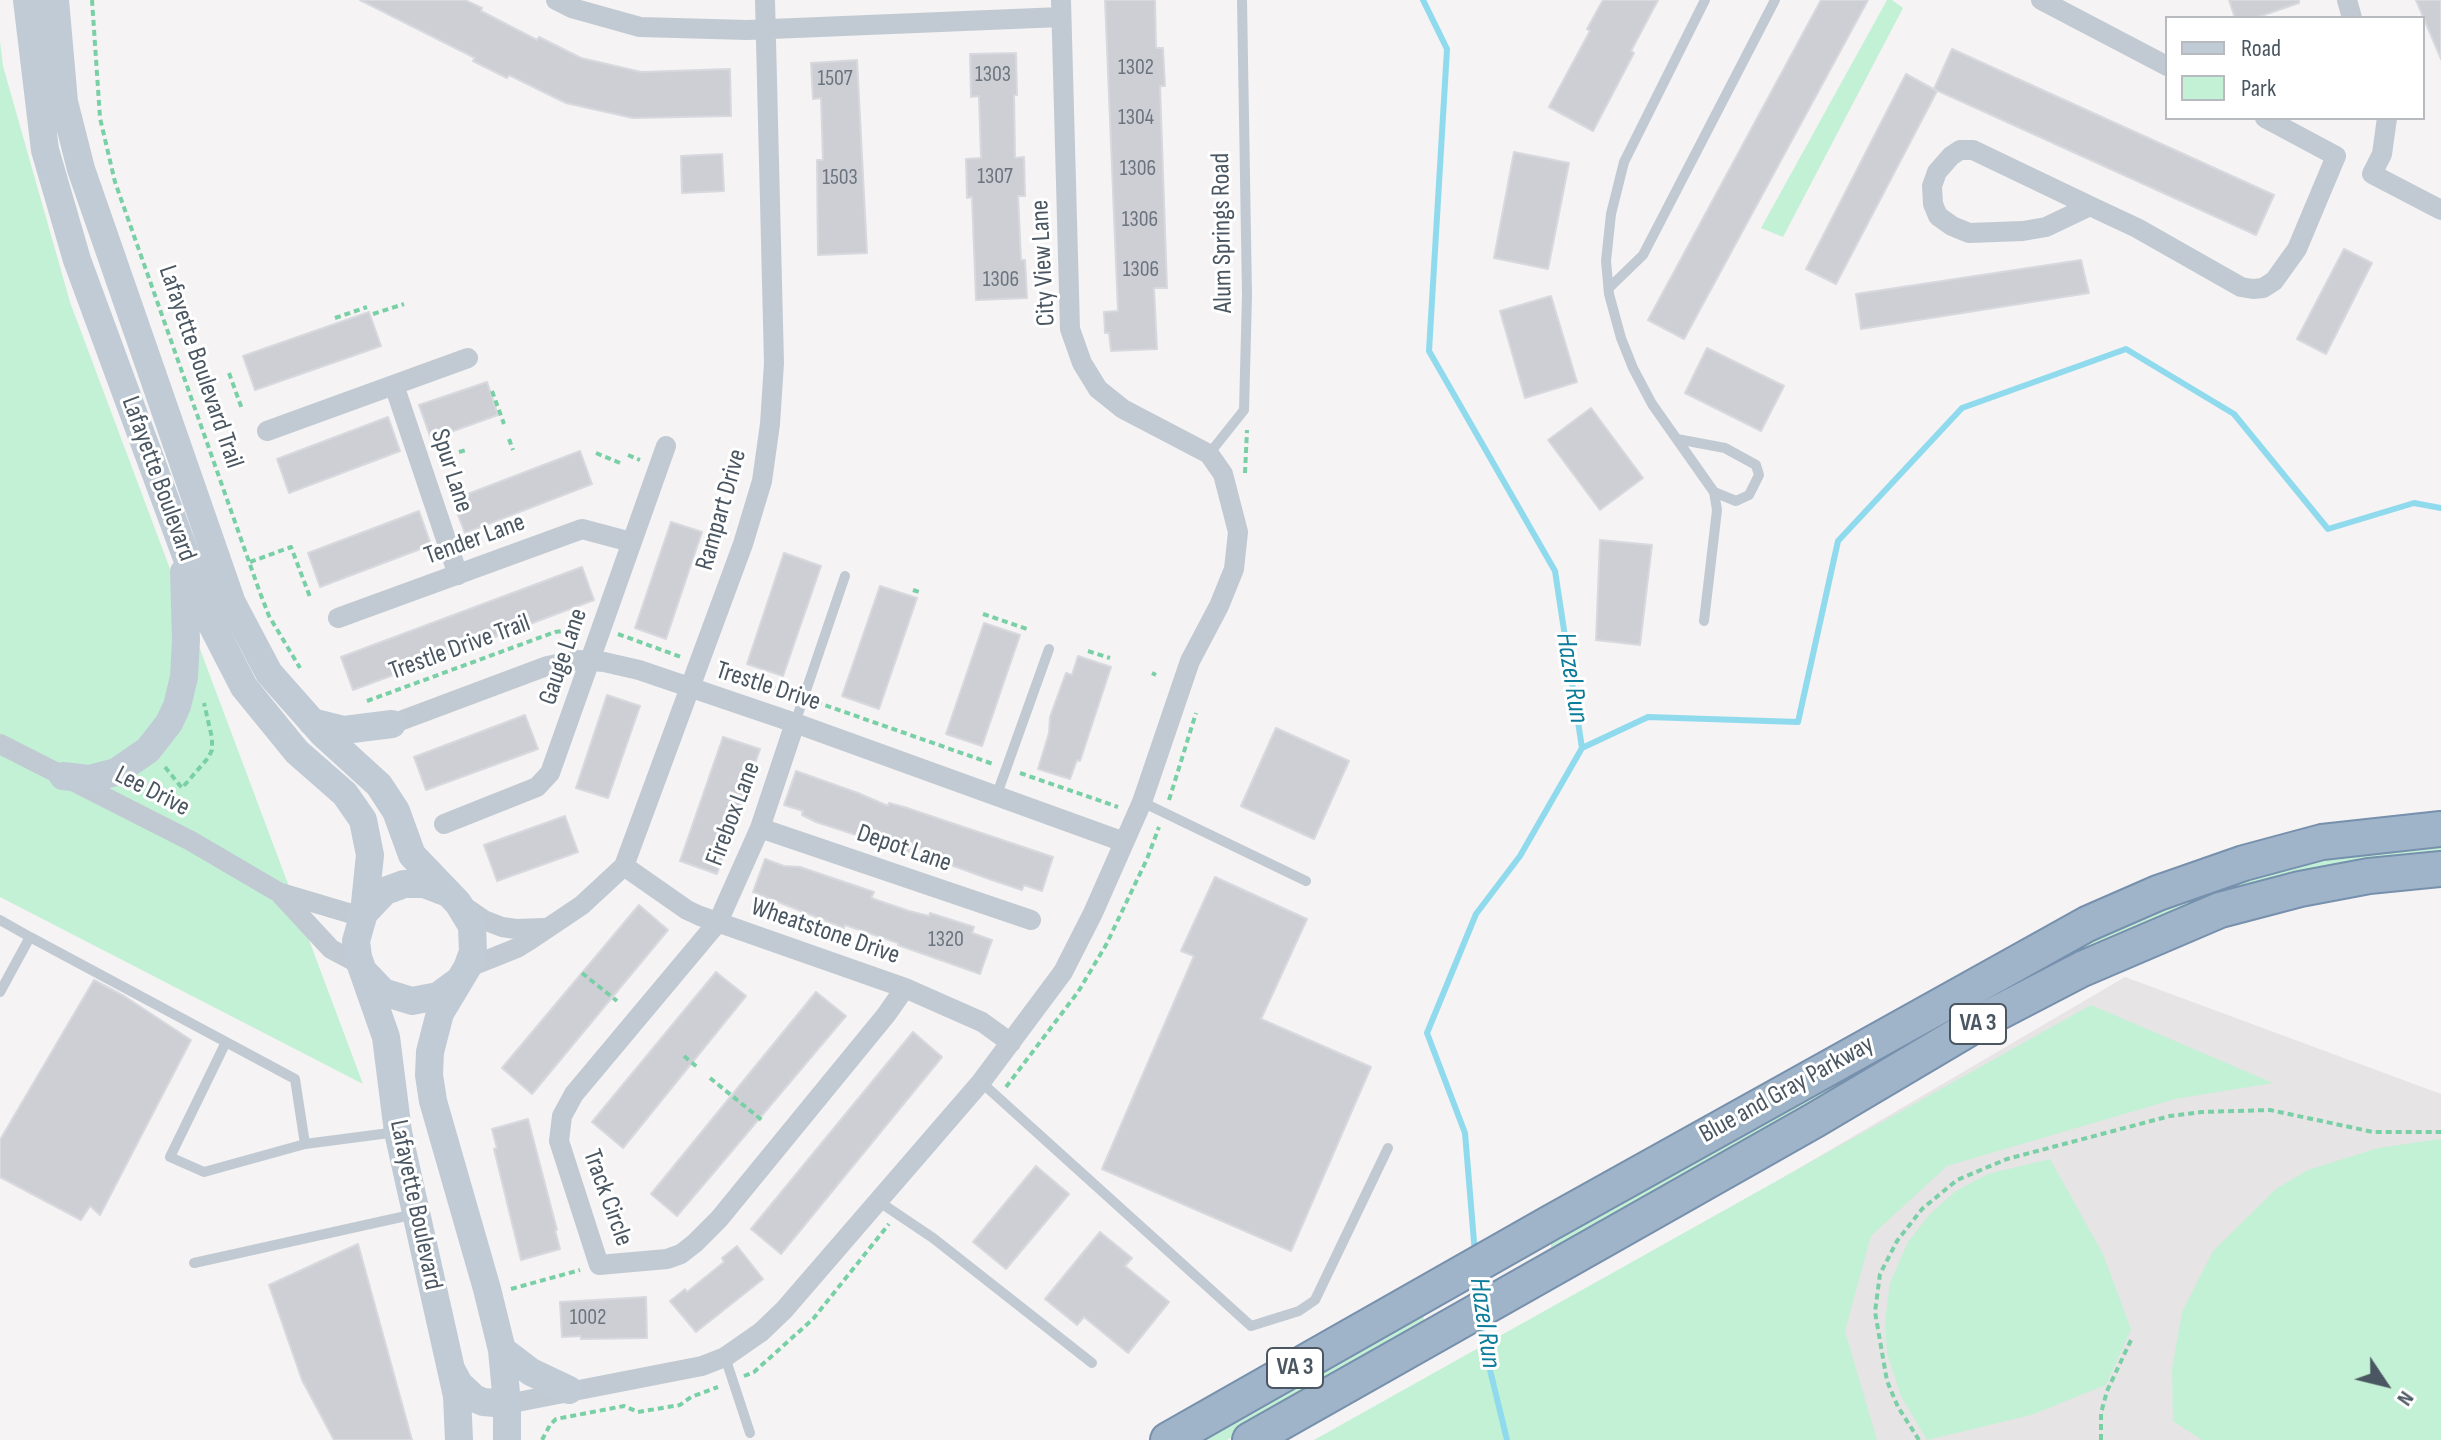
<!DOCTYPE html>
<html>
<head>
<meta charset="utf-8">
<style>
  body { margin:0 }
  #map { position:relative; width:2441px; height:1440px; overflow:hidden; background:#f5f3f3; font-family:"Sofia Sans Condensed",sans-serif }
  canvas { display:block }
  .legend { position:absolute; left:2165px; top:16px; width:260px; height:104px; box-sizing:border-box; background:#fff; border:2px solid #b7bbc0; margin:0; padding:10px 14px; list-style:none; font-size:24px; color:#4a5661 }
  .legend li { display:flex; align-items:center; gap:16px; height:40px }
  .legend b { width:40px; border:2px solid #b7bbc0 }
  .north { position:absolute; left:2345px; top:1344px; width:80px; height:80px; -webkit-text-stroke:6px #fff; paint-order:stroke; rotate:125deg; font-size:22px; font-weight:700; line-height:32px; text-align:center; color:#4a5661 }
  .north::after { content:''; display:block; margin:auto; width:28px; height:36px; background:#4a5661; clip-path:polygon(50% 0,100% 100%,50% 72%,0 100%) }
</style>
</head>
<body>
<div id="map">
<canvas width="2441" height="1440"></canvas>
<ul class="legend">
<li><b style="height:10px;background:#c1cbd6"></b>Road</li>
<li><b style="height:22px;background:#c3f1d5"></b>Park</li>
</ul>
<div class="north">N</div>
</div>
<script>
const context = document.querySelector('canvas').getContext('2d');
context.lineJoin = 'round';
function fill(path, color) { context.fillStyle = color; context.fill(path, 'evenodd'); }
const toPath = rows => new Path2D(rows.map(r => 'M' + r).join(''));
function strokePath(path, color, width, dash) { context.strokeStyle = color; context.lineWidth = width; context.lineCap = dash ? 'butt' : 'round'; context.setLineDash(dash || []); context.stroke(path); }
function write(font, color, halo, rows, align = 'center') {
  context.font = font + ' "Sofia Sans Condensed",sans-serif'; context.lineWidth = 6; context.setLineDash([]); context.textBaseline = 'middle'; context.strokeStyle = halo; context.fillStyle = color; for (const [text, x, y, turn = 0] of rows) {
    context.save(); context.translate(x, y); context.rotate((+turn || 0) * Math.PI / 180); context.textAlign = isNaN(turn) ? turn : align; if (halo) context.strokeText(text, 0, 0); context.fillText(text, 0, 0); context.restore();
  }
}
const education = toPath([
  [2125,977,2441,1094,2441,1440,1474,1440,1523,1330]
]);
const green = toPath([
  [1887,0,1892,0,1903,8,1783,237,1761,228],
  [0,41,3,66,70,302,363,1084,0,897],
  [2441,841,2441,856,2292,878,1551,1256,1551,1237,2086,936,2291,862],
  [2091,1005,2273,1083,2175,1099,1947,1166,1871,1236,1845,1331,1877,1440,1314,1440],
  [2441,1139,2441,1440,2202,1440,2173,1421,2172,1369,2182,1312,2213,1251,2276,1189,2308,1170,2378,1148],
  [2050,1159,2103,1254,2131,1329,2106,1385,2031,1415,1927,1440,1901,1396,1887,1353,1885,1321,1890,1283,1908,1242,1930,1214,1956,1191,1988,1174],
  [1423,1311,1425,1328,1227,1440,1196,1440]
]);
const stream = toPath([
  [1423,0,1447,49,1429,351,1555,571,1582,748,1520,856,1476,914,1427,1033,1465,1133,1475,1254],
  [1582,748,1648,717,1798,722,1838,541,1962,408,2126,349,2234,414,2328,529,2414,503,2441,508],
  [1480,1321,1482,1337,1507,1440]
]);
const building = toPath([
  [360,0,465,0,482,8,481,11,537,40,539,37,581,58,641,72,730,69,731,116,633,118,566,103,509,75,507,78,473,61,475,58,360,0],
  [1105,0,1155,0,1156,48,1163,48,1165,86,1160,86,1167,288,1154,288,1157,349,1111,351,1109,333,1105,333,1104,312,1118,311,1105,0],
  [1603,0,1658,0,1631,51,1634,53,1593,131,1549,107,1590,31,1587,29,1603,0],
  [1821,0,1868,0,1684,339,1648,320,1821,0],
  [2229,0,2299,0,2299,3,2255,18,2235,18,2229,0],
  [2416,0,2441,0,2441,59,2416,0],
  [1952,49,2274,195,2256,235,1934,89,1952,49],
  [1016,53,1017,95,1014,95,1015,158,1024,157,1025,196,1018,196,1021,260,1025,260,1027,298,976,300,972,197,967,198,966,159,981,158,979,96,971,97,970,54,1016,53],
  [857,60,867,253,818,255,817,160,823,160,821,98,813,99,811,63,857,60],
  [1906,74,1937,91,1836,284,1806,269,1906,74],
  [1514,152,1569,163,1548,269,1494,258,1514,152],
  [722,154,724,191,682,193,681,156,722,154],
  [2344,249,2372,263,2326,354,2297,339,2344,249],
  [2081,260,2089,293,1861,329,1856,294,2081,260],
  [1551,296,1577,382,1525,398,1500,311,1551,296],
  [369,312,381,346,255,390,243,356,369,312],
  [1707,348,1784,386,1761,431,1685,393,1707,348],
  [487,382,498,415,431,439,419,405,487,382],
  [1591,408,1643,478,1600,510,1548,440,1591,408],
  [388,417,400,451,289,493,277,459,388,417],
  [580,451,592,484,465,533,452,500,580,451],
  [419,511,431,545,320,587,308,553,419,511],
  [671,522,702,532,666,639,635,628,671,522],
  [1600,540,1652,545,1640,645,1596,640,1600,540],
  [784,553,821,566,783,676,747,664,784,553],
  [582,567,594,600,353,690,341,657,582,567],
  [880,586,917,598,879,709,842,696,880,586],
  [984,623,1020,635,982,746,946,734,984,623],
  [1078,656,1111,667,1080,761,1077,760,1070,779,1038,769,1049,733,1050,717,1066,673,1072,675,1078,656],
  [607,695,640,706,608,798,576,788,607,695],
  [525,715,538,749,426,790,414,757,525,715],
  [1276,728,1349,761,1314,839,1241,806,1276,728],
  [723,737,760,749,717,874,680,861,723,737],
  [796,771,858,793,888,806,889,803,904,807,1053,857,1042,891,1024,885,1022,890,992,880,948,864,949,859,911,845,909,852,816,822,802,815,803,811,784,805,796,771],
  [565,816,578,852,497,881,484,845,565,816],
  [765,859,784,866,800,867,874,892,871,898,909,911,929,916,930,913,974,927,972,933,992,940,980,974,898,945,898,943,845,925,844,928,753,892,765,859],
  [1215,877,1307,919,1261,1019,1371,1067,1291,1251,1102,1169,1194,956,1181,951,1215,877],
  [639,905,668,930,532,1094,502,1068,639,905],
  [716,972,746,996,623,1148,592,1122,716,972],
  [94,980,124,996,191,1040,100,1215,90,1206,81,1220,0,1177,0,1140,94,980],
  [816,992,846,1016,677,1216,651,1194,816,992],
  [913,1032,942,1057,781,1254,751,1229,913,1032],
  [528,1119,557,1230,555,1230,560,1249,521,1260,494,1149,497,1148,492,1129,528,1119],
  [1036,1166,1069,1194,1006,1269,973,1242,1036,1166],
  [1100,1232,1132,1258,1125,1266,1169,1302,1128,1353,1084,1317,1077,1325,1045,1299,1100,1232],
  [358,1244,412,1440,334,1440,302,1380,269,1285,358,1244],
  [737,1246,763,1279,696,1332,670,1301,685,1289,687,1292,724,1262,722,1258,737,1246],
  [646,1297,647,1338,581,1339,581,1336,562,1337,560,1302,646,1297]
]);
const path = toPath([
  [92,0,100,118,115,182,259,590,269,616,300,668],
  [373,314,404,304],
  [335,318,367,307],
  [229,373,242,409],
  [492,391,504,424],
  [509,439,513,450],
  [459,452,466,450],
  [596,453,620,463],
  [628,455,640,460],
  [1245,473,1247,430],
  [250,562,291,547,310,597],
  [913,590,922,593],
  [983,614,1030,630],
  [618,634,681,657],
  [1088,651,1110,658],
  [718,673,725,671,789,693],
  [1152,673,1156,675],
  [367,701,555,632,582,628],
  [816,702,993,764],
  [165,767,182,788,208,758,212,750,212,738,204,703],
  [1020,773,1118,807],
  [1169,800,1196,713],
  [582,973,617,1001],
  [684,1056,697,1067],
  [710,1078,763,1121],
  [1006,1087,1078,992,1106,945,1147,859,1159,827],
  [511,1289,580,1270],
  [744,1376,754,1372,813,1319,889,1224],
  [542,1440,550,1425,556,1419,624,1406,638,1412,680,1405,691,1397,718,1387],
  [1919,1440,1898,1407,1887,1381,1875,1312,1880,1274,1897,1241,1922,1209,1957,1180,2007,1159,2170,1116,2202,1112,2270,1110,2373,1132,2441,1132],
  [2101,1440,2101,1413,2107,1391,2131,1340]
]);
const service = toPath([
  [1609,288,1643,255,1775,0],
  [1677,439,1725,448,1756,465,1759,475,1749,495,1736,501,1714,492],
  [1209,454,1244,410,1247,295,1242,0],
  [1704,621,1717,510,1714,492,1652,404,1633,368,1621,338,1609,294,1606,261,1611,214,1624,162,1705,0],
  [795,723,845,576],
  [997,794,1049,649],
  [1142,802,1306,881],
  [0,920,30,937],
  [0,992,30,937,295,1079,305,1144,397,1132],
  [226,1042,170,1157,204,1172,305,1144],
  [981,1082,1251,1326,1299,1311,1315,1300,1388,1148],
  [878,1201,933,1238,1092,1363],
  [194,1263,415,1214],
  [725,1357,750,1433]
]);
const minor = toPath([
  [556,0,572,8,640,27,747,30,1061,17],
  [2041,0,2167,66],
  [2347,0,2352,18],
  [2387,118,2382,154,2372,174,2441,210],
  [1960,150,1973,150,2090,206,2046,227,2023,231,1969,233,1952,226,1938,216,1933,204,1932,186,1937,172,1951,156,1960,150],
  [2090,206,2137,228,2241,287,2253,289,2263,288,2274,281,2297,249,2336,156,2265,118],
  [394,385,458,575],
  [267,431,468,358],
  [338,618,582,529,631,542],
  [795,723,760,828,718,922,574,1094,562,1116,559,1141,599,1265,667,1259,681,1254,695,1243,719,1219,886,1015,905,988],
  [392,724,547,666,578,660,604,662,639,670,795,723,1124,842],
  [0,744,191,841,278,892,362,917],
  [444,824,537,787,550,773,666,446],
  [760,828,1031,920],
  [624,866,687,910,700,916,905,988,982,1022,1011,1043],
  [281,895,331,949,361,965],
  [462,905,484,920,502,927,516,929,544,928],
  [467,968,517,948,530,940,582,905,624,866,743,544,762,481,770,424,774,363,765,0],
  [507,1404,702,1366,725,1357,761,1332,784,1310,981,1082,1063,972,1093,913,1142,802,1190,661,1219,606,1234,569,1238,532,1223,474,1209,454,1123,409,1098,389,1082,363,1070,329,1061,0]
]);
const secondary = toPath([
  [27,0,45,150,77,260,210,621,244,687,297,752,345,794,363,820,370,855,364,913],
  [55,0,64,102,81,169,232,603,269,673,323,734,379,785,396,811,412,855,458,903,472,926,473,952,467,968,440,1013,430,1052,429,1075,433,1101,487,1289,502,1350,507,1404,507,1440],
  [312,722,344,730,392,724],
  [63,776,89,779,116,772,148,750,169,723,177,706,184,677,186,640,184,572],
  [445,892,424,884,404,884,385,891,364,913,356,941,358,957,386,1037,398,1132,457,1396,459,1440],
  [364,972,383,992,412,1001,438,996,457,982],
  [502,1350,531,1372,569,1390],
  [452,1371,459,1384,474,1398,483,1402,507,1404]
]);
const trunk = toPath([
  [1168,1440,1550,1223,2087,924,2158,893,2244,863,2322,842,2441,829],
  [1250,1440,1815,1120,1982,1021,2082,969,2220,910,2300,889,2369,876,2441,869]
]);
const numberNames = [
  ["1302",1136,68],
  ["1303",993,75],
  ["1507",835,79],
  ["1304",1136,118],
  ["1306",1138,169],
  ["1307",995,177],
  ["1503",840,178],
  ["1306",1140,220],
  ["1306",1141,270],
  ["1306",1001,280],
  ["1320",946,940],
  ["1002",588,1318]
];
const shields = [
  [1978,1024,56],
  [1295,1368,56]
];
const shieldNames = [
  ["VA 3",1978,1024],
  ["VA 3",1295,1368]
];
const streetNames = [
  ["Alum Springs Road",1223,233,-91],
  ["City View Lane",1044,263,-93],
  ["Lafayette Boulevard Trail",200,367,71],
  ["Spur Lane",451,471,72],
  ["Lafayette Boulevard",158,479,70],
  ["Rampart Drive",722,510,-74],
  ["Tender Lane",475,540,-20],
  ["Trestle Drive Trail",460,648,-20],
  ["Gauge Lane",564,657,-71],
  ["Trestle Drive",768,687,18],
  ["Lee Drive",152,792,27],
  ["Firebox Lane",734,814,-69],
  ["Depot Lane",904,849,19],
  ["Wheatstone Drive",825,932,19],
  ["Blue and Gray Parkway",1787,1090,-29],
  ["Track Circle",607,1198,70],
  ["Lafayette Boulevard",415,1205,78]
];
const waterNames = [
  ["Hazel Run",1571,678,81],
  ["Hazel Run",1484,1323,82]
];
fill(education, '#e6e4e5');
fill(green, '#c3f1d5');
strokePath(stream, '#90daee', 6);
fill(building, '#cdcfd5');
strokePath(building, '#d7d9de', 2);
strokePath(trunk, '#7690ad', 38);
strokePath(path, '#7ad0a6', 4, [6, 4]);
strokePath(service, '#c1cad2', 10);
strokePath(minor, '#c1cad2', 20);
strokePath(secondary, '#c1cbd6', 28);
strokePath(trunk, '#9fb4c9', 34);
write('22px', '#6b747e', null, numberNames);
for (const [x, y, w] of shields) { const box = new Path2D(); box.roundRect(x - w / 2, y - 20, w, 40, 6); context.fillStyle = '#fff'; context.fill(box); strokePath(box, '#4a5661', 2); }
write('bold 24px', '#4a5661', null, shieldNames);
write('26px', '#4a5661', '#fff', streetNames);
write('italic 28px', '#0c7c9b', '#fff', waterNames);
</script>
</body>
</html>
